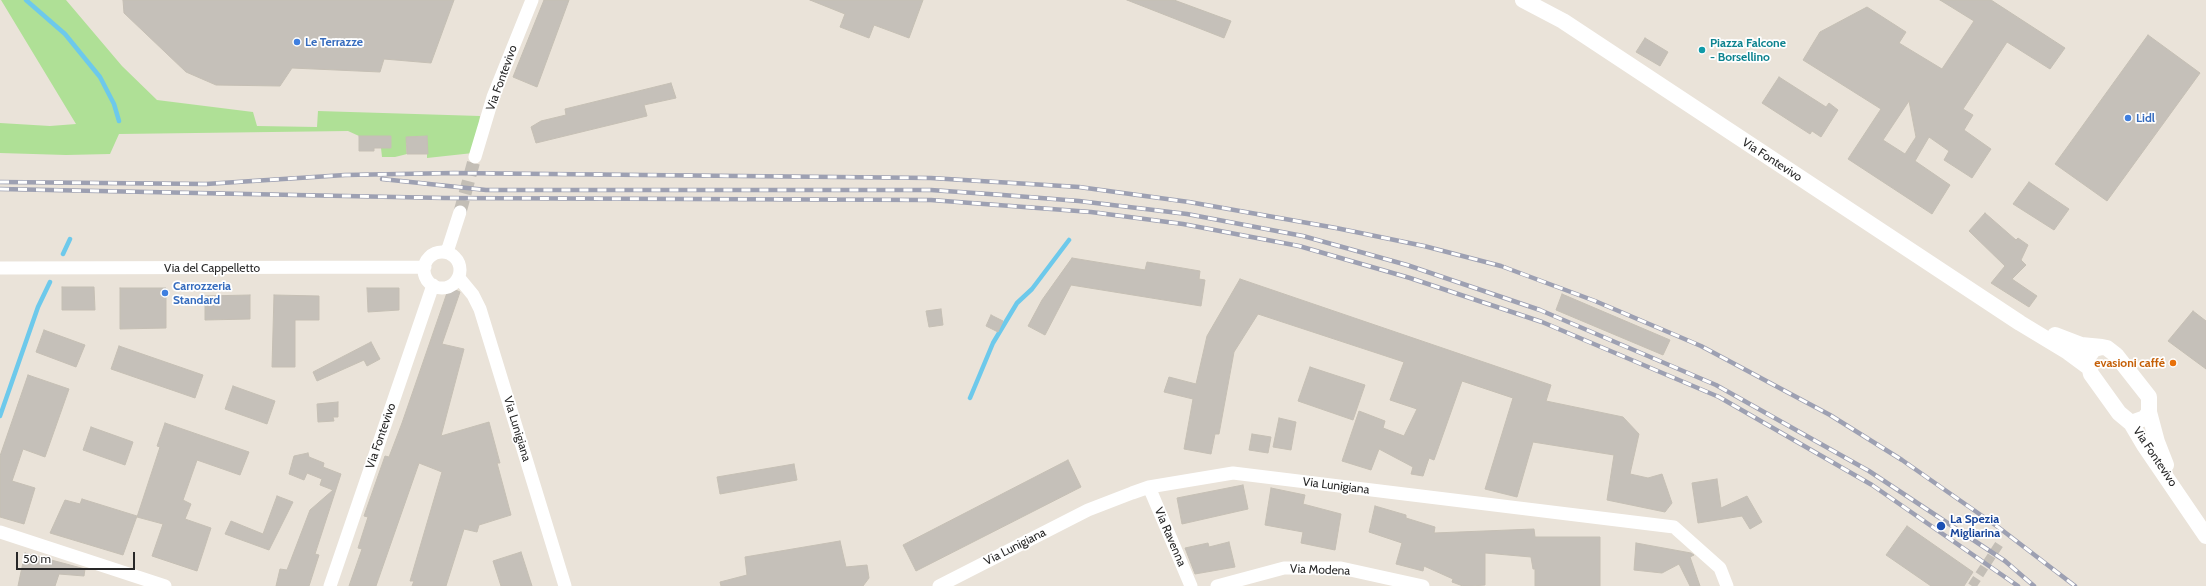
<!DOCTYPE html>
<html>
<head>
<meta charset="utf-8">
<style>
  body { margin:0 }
  #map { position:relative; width:2206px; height:586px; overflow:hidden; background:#eae3d9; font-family:Cabin,sans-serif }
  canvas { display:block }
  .scale { position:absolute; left:16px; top:552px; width:119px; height:18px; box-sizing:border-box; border:2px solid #282828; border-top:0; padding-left:5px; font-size:12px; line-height:14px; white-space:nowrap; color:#282828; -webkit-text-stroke:3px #fff; paint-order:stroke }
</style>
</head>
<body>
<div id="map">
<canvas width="2206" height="586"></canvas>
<div class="scale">50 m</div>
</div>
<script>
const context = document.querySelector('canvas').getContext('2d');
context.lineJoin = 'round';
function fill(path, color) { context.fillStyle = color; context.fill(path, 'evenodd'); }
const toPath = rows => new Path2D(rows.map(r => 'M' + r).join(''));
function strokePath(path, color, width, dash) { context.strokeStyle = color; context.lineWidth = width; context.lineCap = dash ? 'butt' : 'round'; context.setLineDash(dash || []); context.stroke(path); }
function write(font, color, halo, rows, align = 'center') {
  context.font = font + ' Cabin,sans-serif'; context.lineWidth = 3.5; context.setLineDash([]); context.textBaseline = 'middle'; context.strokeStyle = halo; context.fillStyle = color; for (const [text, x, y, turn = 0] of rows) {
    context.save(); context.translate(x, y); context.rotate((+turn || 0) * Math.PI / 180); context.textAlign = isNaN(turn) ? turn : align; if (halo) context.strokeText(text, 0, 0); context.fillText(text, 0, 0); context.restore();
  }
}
const green = toPath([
  [1,0,66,0,122,66,157,100,253,112,257,126,317,127,318,111,480,116,478,133,473,153,427,158,427,136,410,137,406,144,407,154,395,157,382,157,381,148,391,148,391,136,359,136,348,131,119,134,110,154,66,155,0,153,0,123,50,126,76,124]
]);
const stream = toPath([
  [26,0,65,34,100,77,114,104,119,121],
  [63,254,70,239],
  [970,398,993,343,1017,303,1032,289,1069,240],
  [0,416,38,307,50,282]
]);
const building = toPath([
  [123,0,454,0,431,63,384,59,380,72,292,68,280,86,216,85,186,72,124,13,123,0],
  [544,0,569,0,537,87,513,77,544,0],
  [810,0,923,0,909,38,874,25,869,38,840,27,845,14,810,0],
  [1127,0,1174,0,1231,21,1224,38,1127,0],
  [1940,0,1991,0,2065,48,2050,69,2007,42,1963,109,1973,115,1964,130,1991,149,1972,178,1944,160,1949,151,1929,137,1915,161,1950,185,1932,214,1848,159,1881,109,1803,60,1820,32,1867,7,1906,32,1899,43,1942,69,1974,21,1940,0],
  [1909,101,1916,137,1905,154,1883,140,1909,101],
  [2148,35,2200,73,2107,201,2055,164,2148,35],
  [1645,38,1668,52,1660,66,1636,52,1645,38],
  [1779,77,1826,107,1829,103,1838,110,1821,137,1812,131,1810,134,1762,103,1779,77],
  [671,83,676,98,644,105,647,116,536,143,531,127,541,121,566,115,565,109,671,83],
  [359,136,391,136,391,148,374,148,374,151,359,151,359,136],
  [427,136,428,154,407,154,406,137,427,136],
  [2029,182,2069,209,2054,230,2013,204,2029,182],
  [1985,213,2016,240,2018,238,2028,245,2021,260,2026,265,2012,279,2037,296,2029,307,1991,283,2005,266,1969,231,1985,213],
  [1072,258,1145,270,1147,262,1200,271,1199,279,1205,280,1201,306,1071,285,1045,335,1028,326,1042,300,1072,258],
  [1240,279,1551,385,1546,401,1623,417,1639,434,1630,474,1648,478,1662,474,1672,503,1665,512,1607,500,1614,455,1533,442,1517,497,1485,489,1513,398,1462,381,1434,460,1429,458,1423,476,1411,474,1413,467,1379,449,1371,470,1342,461,1359,411,1385,421,1383,428,1404,436,1417,409,1390,400,1404,362,1258,314,1234,352,1219,434,1215,434,1211,454,1184,449,1193,399,1164,392,1169,377,1196,384,1207,336,1240,279],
  [62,287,94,287,95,310,62,310,62,287],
  [449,287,460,292,442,344,464,349,441,436,489,422,500,463,497,463,511,515,479,525,477,532,464,529,446,586,412,586,414,581,410,581,442,472,419,463,376,586,349,586,362,549,358,548,368,517,364,516,385,456,389,457,402,423,449,287],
  [120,288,166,288,166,328,120,329,120,288],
  [367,288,399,288,399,310,368,312,367,288],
  [1562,294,1670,340,1663,355,1556,310,1562,294],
  [250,295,250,319,205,320,205,296,250,295],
  [274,295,319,296,319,320,295,320,295,367,272,367,274,295],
  [941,309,943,325,929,327,926,311,941,309],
  [2193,311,2206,321,2206,369,2168,341,2193,311],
  [991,315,1003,321,998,332,986,326,991,315],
  [44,330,85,345,76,367,36,352,44,330],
  [371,342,380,359,367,366,364,360,317,381,313,372,371,342],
  [119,346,203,375,195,398,111,369,119,346],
  [1310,367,1365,385,1353,420,1298,401,1310,367],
  [28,375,69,389,45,457,23,449,12,481,35,488,24,524,0,517,0,456,28,375],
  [233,386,275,401,267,424,225,409,233,386],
  [338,402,338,417,333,417,334,421,318,422,317,404,338,402],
  [1279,418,1296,422,1291,450,1273,447,1279,418],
  [165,423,249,452,240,475,197,460,183,500,191,504,185,519,211,528,197,571,152,556,163,524,137,517,160,447,157,446,165,423],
  [91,427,133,442,125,465,83,450,91,427],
  [1252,434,1271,437,1268,453,1249,450,1252,434],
  [308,453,309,457,324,463,323,467,341,474,315,554,319,555,309,586,276,586,280,569,287,570,310,510,333,490,320,485,322,479,307,473,304,480,289,474,294,456,308,453],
  [1068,460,1081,487,916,571,903,545,1068,460],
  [794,464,797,480,720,494,717,477,794,464],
  [1717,479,1721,508,1747,496,1762,522,1750,529,1742,516,1698,523,1692,483,1717,479],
  [1243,485,1248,509,1182,524,1177,498,1243,485],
  [1271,488,1305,495,1303,504,1341,514,1335,550,1301,543,1303,532,1265,525,1271,488],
  [277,496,293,502,269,550,225,534,231,521,263,534,277,496],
  [82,499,137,516,123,555,50,533,65,500,80,504,82,499],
  [1375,506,1406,515,1406,518,1435,527,1434,533,1534,529,1535,537,1600,537,1600,586,1535,586,1535,569,1533,569,1531,557,1485,553,1485,585,1472,586,1463,586,1452,582,1453,579,1424,566,1423,571,1396,564,1402,543,1369,532,1375,506],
  [1907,526,1973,572,1964,586,1931,586,1886,555,1907,526],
  [840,541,846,567,867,565,869,578,863,586,721,586,720,582,747,575,745,557,840,541],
  [1229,542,1235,567,1195,574,1185,548,1208,543,1209,547,1229,542],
  [1636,543,1691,553,1694,555,1690,557,1700,586,1690,586,1679,564,1662,573,1634,570,1636,543],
  [521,552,532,586,501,586,493,561,521,552],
  [25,553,85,569,84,576,59,574,55,586,18,586,25,553]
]);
const pedestrianTunnel = toPath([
  [1972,586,2000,543]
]);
const minorTunnel = toPath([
  [460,212,475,157]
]);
const minor = toPath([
  [475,157,493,97,532,0],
  [447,252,460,212],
  '424 270a18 18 0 1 1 36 0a18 18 0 1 1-36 0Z',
  [0,268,425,267],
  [459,278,473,295,480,309,565,586],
  [1149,487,1191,586],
  [0,532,165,586],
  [330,586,433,285],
  [939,586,1088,510,1132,493,1149,487,1233,473,1674,527,1720,568,1727,586],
  [1217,586,1284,568,1341,568,1423,586]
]);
const tertiary = toPath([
  [1523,0,1563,21,2020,323,2068,352,2087,366],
  [2055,335,2081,345,2102,347,2107,348,2116,355,2149,397,2149,412,2145,418,2131,423,2119,413,2091,374,2087,358,2094,349,2102,347],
  [2149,412,2157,442,2166,465],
  [2131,423,2144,445,2206,536]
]);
const rail = toPath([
  [382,179,486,190,931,190,1003,195,1079,201,1187,214,1303,236,1407,265,1540,310,1716,385,1869,471,2005,561,2034,586],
  [0,182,206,184,345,175,454,173,931,178,1079,187,1189,202,1336,228,1424,246,1501,266,1595,301,1701,346,1830,415,1902,460,1998,527,2075,586],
  [0,189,444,198,931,200,1091,212,1183,224,1299,246,1410,278,1542,322,1719,397,1872,485,2018,586]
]);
const markers = [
  [297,42,4,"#3f7fe0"],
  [1702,50,4,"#0f9aa8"],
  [2128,118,4,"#3f7fe0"],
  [165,293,4,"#3f7fe0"],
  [2173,363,4,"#e8710a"],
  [1941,526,5,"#1a4fb4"]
];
const shopNames = [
  ["Le Terrazze",305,42],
  ["Lidl",2136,118],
  ["Carrozzeria",173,286],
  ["Standard",173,300]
];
const cultureNames = [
  ["Piazza Falcone",1710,43],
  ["- Borsellino",1710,57]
];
const streetNames = [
  ["Via Fontevivo",502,78,-70],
  ["Via Fontevivo",1772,160,33],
  ["Via del Cappelletto",212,268],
  ["Via Lunigiana",517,429,73],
  ["Via Fontevivo",381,436,-71],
  ["Via Fontevivo",2155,457,56],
  ["Via Lunigiana",1336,486,7],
  ["Via Ravenna",1170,537,67],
  ["Via Lunigiana",1015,547,-27],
  ["Via Modena",1320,570,2]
];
const foodNames = [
  ["evasioni caffé",2165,363]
];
const transitNames = [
  ["La Spezia",1950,519],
  ["Migliarina",1950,533]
];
fill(green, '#afe096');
strokePath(stream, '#6dc9eb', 4.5);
fill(building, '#c5c0b9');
strokePath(building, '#c5bfb4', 1);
strokePath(pedestrianTunnel, '#c3beb6', 9, [9, 4.5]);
strokePath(minorTunnel, '#c3beb6', 13, [13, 6]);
strokePath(minor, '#fff', 13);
strokePath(tertiary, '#fff', 16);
strokePath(rail, '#9da0b2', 4.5);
strokePath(rail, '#fff', 3, [9]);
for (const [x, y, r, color] of markers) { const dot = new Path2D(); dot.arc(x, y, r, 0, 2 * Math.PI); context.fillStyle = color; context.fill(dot); strokePath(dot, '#fff', 1.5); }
write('bold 12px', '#366cbe', '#fff', shopNames, 'left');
write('bold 12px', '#0d838f', '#fff', cultureNames, 'left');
write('12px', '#282828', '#fff', streetNames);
write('bold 12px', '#c56008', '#fff', foodNames, 'right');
write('bold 12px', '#164399', '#fff', transitNames, 'left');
</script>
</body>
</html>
